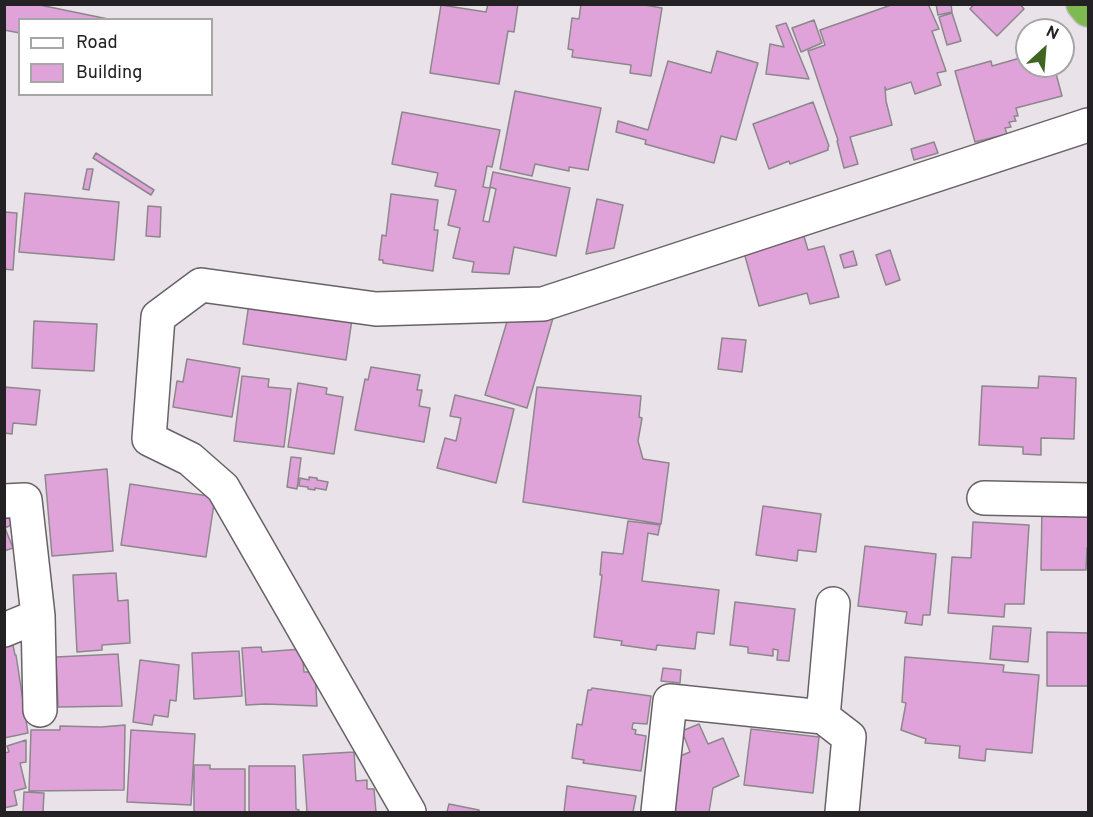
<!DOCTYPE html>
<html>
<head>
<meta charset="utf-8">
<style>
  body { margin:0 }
  #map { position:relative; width:1093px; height:817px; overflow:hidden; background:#e9e3e9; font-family:Overpass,sans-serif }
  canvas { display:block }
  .frame { position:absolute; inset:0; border:6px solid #232123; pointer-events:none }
  .legend { position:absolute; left:18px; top:18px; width:195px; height:78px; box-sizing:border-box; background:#fff; border:2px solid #a7a6a7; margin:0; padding:8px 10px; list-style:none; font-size:18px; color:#232123 }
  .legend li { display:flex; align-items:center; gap:12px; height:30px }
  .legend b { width:30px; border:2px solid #a7a6a7 }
  .north { position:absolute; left:1015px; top:18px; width:60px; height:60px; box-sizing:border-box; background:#fff; border:2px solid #a7a6a7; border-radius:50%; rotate:26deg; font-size:16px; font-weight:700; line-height:24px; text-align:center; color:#232123 }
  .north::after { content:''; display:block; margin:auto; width:21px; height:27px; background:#3f6620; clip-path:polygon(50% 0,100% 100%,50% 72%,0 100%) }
</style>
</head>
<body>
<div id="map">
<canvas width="1093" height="817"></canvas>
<div class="frame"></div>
<ul class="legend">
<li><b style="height:8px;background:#fff"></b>Road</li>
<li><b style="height:16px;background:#e0a3d9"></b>Building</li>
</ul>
<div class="north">N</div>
</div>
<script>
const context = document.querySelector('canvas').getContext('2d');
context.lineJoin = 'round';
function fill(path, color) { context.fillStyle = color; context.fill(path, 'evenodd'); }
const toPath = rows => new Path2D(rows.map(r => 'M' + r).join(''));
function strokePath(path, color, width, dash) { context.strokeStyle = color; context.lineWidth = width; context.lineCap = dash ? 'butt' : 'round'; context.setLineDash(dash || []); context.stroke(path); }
const building = toPath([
  [4,4,35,4,108,19,20,20,20,33,4,30,4,4],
  [518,4,514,32,508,31,499,84,430,73,441,5,486,12,488,4,518,4],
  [581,4,639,4,662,8,651,76,630,73,631,65,572,57,573,50,568,49,572,18,579,19,581,4],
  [894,4,928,4,939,29,932,31,946,71,937,73,941,85,915,94,911,82,886,90,885,87,886,101,892,125,850,137,858,164,844,168,837,141,838,140,808,51,825,45,820,30,894,4],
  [936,4,951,4,952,12,938,15,936,4],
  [974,4,1020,4,1024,9,997,36,970,9,974,4],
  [952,13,961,41,947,45,939,17,952,13],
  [814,20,822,43,801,52,792,28,814,20],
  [786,23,809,79,766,74,770,44,784,47,776,26,786,23],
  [717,51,758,63,736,140,721,136,714,163,645,144,646,140,616,132,618,121,648,130,668,61,711,73,717,51],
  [1027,56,1027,66,1054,66,1062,96,1016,108,1018,116,1014,116,1016,121,1009,122,1011,127,1005,128,1007,134,975,142,955,71,991,61,992,66,1027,56],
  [515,91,601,108,588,170,569,167,569,171,535,164,532,176,500,169,515,91],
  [813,102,829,146,828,147,828,150,790,164,789,161,769,169,753,124,813,102],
  [402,112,500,130,492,167,487,166,483,187,490,188,483,221,489,222,496,189,490,187,493,172,570,188,556,256,514,247,509,274,472,272,474,262,453,258,460,228,448,225,456,190,435,186,438,173,392,164,402,112],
  [934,142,938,153,914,160,911,149,934,142],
  [96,153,154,190,151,195,93,158,96,153],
  [87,169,93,169,89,190,83,189,87,169],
  [25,193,119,202,114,260,19,252,25,193],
  [391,194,438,200,434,230,438,230,433,271,383,263,383,260,379,260,382,235,386,236,391,194],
  [597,199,623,205,614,248,586,254,597,199],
  [148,206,161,207,160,237,146,236,148,206],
  [4,212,17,213,13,270,4,269,4,212],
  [803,233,808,250,824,246,839,297,810,304,807,293,759,306,743,249,803,233],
  [890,250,900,280,886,285,876,255,890,250],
  [853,251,857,265,844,268,840,255,853,251],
  [251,290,354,306,346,360,243,344,251,290],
  [512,305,553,318,527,408,485,395,512,305],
  [34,321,97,324,94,371,32,368,34,321],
  [722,338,746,340,742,372,718,369,722,338],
  [187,359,240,368,232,417,173,407,177,381,183,382,187,359],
  [371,367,420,375,417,390,422,390,419,406,430,408,424,442,355,430,365,379,368,380,371,367],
  [242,376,269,379,268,387,291,389,284,447,234,441,242,376],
  [1039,376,1076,378,1074,439,1041,438,1041,455,1023,454,1023,447,979,445,982,386,1038,388,1039,376],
  [298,383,327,388,326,394,343,397,334,454,288,447,298,383],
  [4,387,40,390,36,425,13,423,12,434,4,433,4,387],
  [537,387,641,396,639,417,642,418,638,441,643,459,669,463,661,524,523,502,537,387],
  [455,395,514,409,496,483,437,468,445,438,456,441,461,418,450,416,455,395],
  [291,457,301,458,297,489,287,487,291,457],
  [107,469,113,551,52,556,45,475,107,469],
  [309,477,317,478,317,480,328,482,326,490,315,488,315,490,308,489,308,487,299,486,300,478,309,480,309,477],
  [130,484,215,497,206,557,121,545,130,484],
  [1042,502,1088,502,1088,548,1087,548,1086,570,1041,570,1042,502],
  [763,506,821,514,816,552,798,550,797,561,756,555,763,506],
  [6,507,13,524,5,528,13,548,4,551,4,508,6,507],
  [628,521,660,525,658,535,648,533,642,581,719,590,714,634,697,632,695,649,657,645,656,650,621,645,622,641,594,637,602,575,600,575,602,552,623,554,628,521],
  [973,522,1029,525,1024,604,1005,604,1004,617,948,613,952,557,971,558,973,522],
  [865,546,936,554,930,615,923,615,922,625,905,623,907,612,858,606,865,546],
  [116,573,118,601,128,600,130,643,102,645,102,650,77,652,73,575,116,573],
  [735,602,795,609,789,661,777,660,778,650,773,649,773,656,748,653,748,647,730,645,735,602],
  [993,626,1031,628,1028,662,990,659,993,626],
  [1047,632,1088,633,1088,686,1047,686,1047,632],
  [13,645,15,655,16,655,28,733,4,738,4,646,13,645],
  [261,647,262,652,302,649,304,672,315,672,317,706,266,704,246,705,242,648,261,647],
  [239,651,242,696,194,699,192,653,239,651],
  [118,654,122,706,58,707,56,657,118,654],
  [905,657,1004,665,1003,672,1039,675,1032,753,986,749,985,761,959,758,960,746,925,743,926,739,901,730,906,703,902,702,905,657],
  [140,660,179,665,176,701,170,700,168,717,154,715,152,725,133,722,140,660],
  [663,668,681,670,680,683,661,681,663,668],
  [592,688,651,696,647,724,633,723,632,729,636,730,635,734,646,736,641,771,583,763,584,760,572,758,577,724,582,725,588,690,591,690,592,688],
  [699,724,708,744,723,738,739,776,713,788,709,812,672,812,680,756,690,752,682,731,699,724],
  [125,725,124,790,29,791,31,730,60,730,60,726,101,727,125,725],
  [751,729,819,737,813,793,744,785,751,729],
  [131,730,195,734,191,805,127,802,131,730],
  [26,740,26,762,20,763,26,788,14,791,17,805,4,808,4,753,9,752,7,746,26,740],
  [354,752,356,781,367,780,367,789,374,789,376,812,307,812,303,755,354,752],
  [194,765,210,765,210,769,245,769,245,812,183,812,194,812,194,765],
  [249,766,295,766,296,809,299,810,299,812,249,812,249,766],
  [567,786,636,796,633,812,564,812,567,786],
  [24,792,44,793,43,812,23,812,24,792],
  [449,804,479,810,479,812,484,812,447,812,449,804]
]);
const street = toPath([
  [984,498,1088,500],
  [4,501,25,500,38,616,4,630],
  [833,604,823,717,849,737,842,812],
  [38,616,40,710],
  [409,812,223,488,190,459,149,439,158,317,201,285,376,309,543,304,1088,125],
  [658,812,670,701,823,717]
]);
const highway = toPath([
  [1083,4,1088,10]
]);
fill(building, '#e0a3d9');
strokePath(building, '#8c878c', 1.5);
strokePath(street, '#686267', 36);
strokePath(highway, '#c1c1c1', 36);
strokePath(street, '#fff', 33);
strokePath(highway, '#7eb952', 33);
</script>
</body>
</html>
